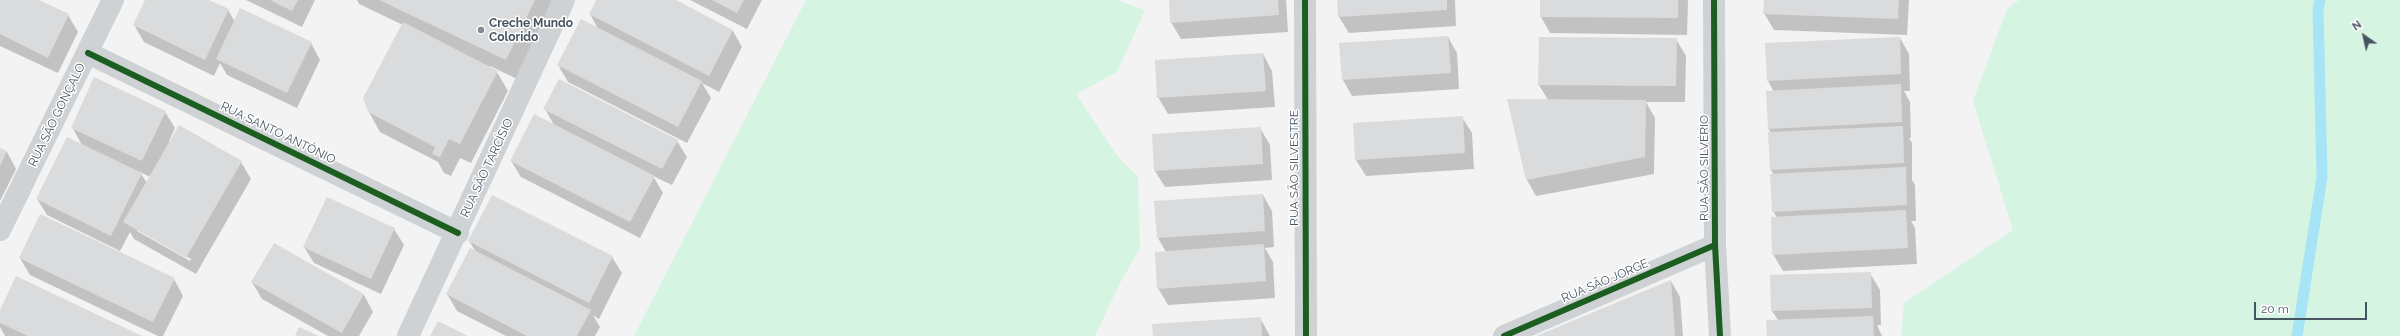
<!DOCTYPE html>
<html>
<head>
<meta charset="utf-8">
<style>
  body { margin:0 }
  #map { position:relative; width:2400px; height:336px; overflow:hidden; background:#f3f3f3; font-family:Raleway,sans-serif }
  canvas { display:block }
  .north { position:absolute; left:2344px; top:16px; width:40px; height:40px; -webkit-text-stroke:3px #fff; paint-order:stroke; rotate:326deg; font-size:11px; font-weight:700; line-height:16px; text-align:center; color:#475562 }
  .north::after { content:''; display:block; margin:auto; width:14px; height:18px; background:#475562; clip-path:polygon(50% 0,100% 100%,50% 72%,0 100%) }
  .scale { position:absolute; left:2254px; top:302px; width:113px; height:18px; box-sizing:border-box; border:2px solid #475562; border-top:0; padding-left:5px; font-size:12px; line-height:14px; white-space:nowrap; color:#475562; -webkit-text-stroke:3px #fff; paint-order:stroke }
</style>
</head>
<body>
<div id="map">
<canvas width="2400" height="336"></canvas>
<div class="north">N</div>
<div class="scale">20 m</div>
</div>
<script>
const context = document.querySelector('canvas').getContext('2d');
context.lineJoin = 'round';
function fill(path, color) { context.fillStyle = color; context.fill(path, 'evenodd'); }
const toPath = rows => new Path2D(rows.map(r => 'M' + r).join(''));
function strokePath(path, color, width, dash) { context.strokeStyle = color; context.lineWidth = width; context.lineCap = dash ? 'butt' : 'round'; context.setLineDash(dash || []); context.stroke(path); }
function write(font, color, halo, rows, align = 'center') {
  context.font = font + ' Raleway,sans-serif'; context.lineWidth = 3; context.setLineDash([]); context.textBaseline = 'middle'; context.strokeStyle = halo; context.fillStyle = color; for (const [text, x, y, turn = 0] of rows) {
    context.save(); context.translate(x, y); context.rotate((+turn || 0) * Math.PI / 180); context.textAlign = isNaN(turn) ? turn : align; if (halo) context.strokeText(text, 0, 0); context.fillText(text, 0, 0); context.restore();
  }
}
const green = toPath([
  [806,0,1117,0,1145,10,1117,72,1076,94,1118,157,1138,177,1140,248,1119,285,1095,336,634,336],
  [2019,0,2400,0,2400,336,1901,336,1904,303,2013,230,1973,101,2007,9]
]);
const shadow = toPath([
  [0,0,37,0,68,15,78,32,58,73,0,46],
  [146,0,207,0,228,10,235,22,311,43,320,60,297,108,227,75,220,63,214,76,144,42,134,25],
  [246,0,315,0,302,27],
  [357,0,555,0,517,79,490,66,489,68,497,72,508,91,471,163,460,158,451,176,444,173,438,162,380,132,369,112,403,25,359,4],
  [597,0,673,0,733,31,742,47,719,92,702,83,711,98,687,143,568,82,558,65,598,29,590,14],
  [690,0,762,0,747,29],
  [1170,0,1286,0,1288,32,1181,39,1171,22],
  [1338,0,1455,0,1456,26,1349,33,1339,17],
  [1541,0,1688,0,1687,35,1550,33,1541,17],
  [1765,0,1909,0,1907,35,1774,30,1764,13],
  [1448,37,1457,53,1459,89,1352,96,1343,80],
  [1900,38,1909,54,1910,91,1904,91,1910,102,1911,138,1909,138,1912,143,1912,180,1915,185,1916,221,1911,221,1915,228,1917,264,1783,271,1773,254,1777,218,1773,211,1774,175,1771,170,1771,133,1768,128,1774,92,1768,81],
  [1676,39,1686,56,1685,102,1646,102,1655,118,1654,174,1536,196,1527,180,1509,100,1548,100,1539,85],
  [1263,54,1272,71,1275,107,1168,114,1158,97],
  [545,109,677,141,687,157,672,185,653,176,663,193,640,238,521,177,511,161,554,125],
  [165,112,175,128,169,141,241,162,251,179,196,274,134,239,130,232,120,251,47,215,37,199,82,145,72,127],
  [140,172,150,177,147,183],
  [137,229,191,259,190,261,137,231],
  [1462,117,1472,133,1474,169,1366,176,1356,160],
  [1260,128,1270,145,1272,180,1165,187,1155,171],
  [0,149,7,152,16,169,0,201],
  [1263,195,1272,211,1274,247,1265,248,1273,262,1275,298,1168,305,1158,288,1166,252,1158,238],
  [394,229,404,245,381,294,314,263,304,247],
  [469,241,612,257,622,273,599,319,593,315,600,327,595,336,506,336,457,311,447,294,476,252],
  [274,244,364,295,373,312,359,336,328,336,262,299,252,282],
  [20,258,174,279,183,296,163,336,158,336,30,275],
  [1870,273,1880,290,1881,325,1877,325,1882,336,1768,336,1778,320,1772,311],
  [1671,281,1680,297,1683,336,1539,336],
  [0,312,139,336,5,336,0,327],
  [1260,318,1270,336,1154,336]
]);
const stream = toPath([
  [2297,336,2322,177,2318,9,2320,0]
]);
const building = toPath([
  [0,0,39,0,69,14,48,58,0,34],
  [145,0,209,0,229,9,205,60,133,25],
  [270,0,298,0,292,11],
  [379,0,535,0,506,60],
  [596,0,676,0,733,30,709,76,589,14],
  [712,0,744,0,737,13],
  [1169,0,1278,0,1279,15,1170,23],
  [1337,0,1447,0,1447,10,1338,17],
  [1540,0,1678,0,1678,18,1540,17],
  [1764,0,1899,0,1898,19,1763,14],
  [240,8,312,42,287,93,216,59],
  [581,19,702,81,678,127,557,65],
  [403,22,498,71,460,144,449,139,440,157,432,154,435,147,368,112,363,98],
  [1448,36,1451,73,1342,80,1339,43],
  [1539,37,1677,38,1676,86,1538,85],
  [1900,37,1901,74,1767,81,1765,43],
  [1263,53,1266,91,1157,98,1155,60],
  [94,77,166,111,142,161,71,128],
  [559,79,678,140,662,169,543,109],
  [1901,84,1902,122,1768,129,1766,91],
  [1507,99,1646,100,1645,157,1526,180],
  [534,114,655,176,630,222,510,161],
  [1463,116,1465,153,1355,160,1353,123],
  [179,125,242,161,186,258,123,222],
  [1903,126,1904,163,1770,170,1768,132],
  [1261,127,1263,164,1154,171,1152,134],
  [67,137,142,173,111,236,36,199],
  [0,148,7,151,0,166],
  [1906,167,1907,205,1772,212,1770,174],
  [1263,194,1265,231,1157,238,1154,201],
  [492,195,613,256,589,303,468,241],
  [327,197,395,228,371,279,303,247],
  [1906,210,1908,248,1772,255,1771,217],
  [40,214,175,278,153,322,19,258],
  [274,243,364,294,342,333,251,282],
  [1264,244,1266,281,1157,289,1155,252],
  [470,248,591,310,577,336,527,336,446,294],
  [1871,272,1872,308,1771,311,1770,275],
  [16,276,142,336,28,336,0,323,0,310],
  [1671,280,1675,336,1536,336],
  [1873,316,1874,336,1767,336,1766,320],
  [1261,317,1262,336,1153,336,1152,324],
  [438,321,468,336,430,336],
  [299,327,319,336,295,336]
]);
const minor = toPath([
  [1305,0,1306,336],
  [88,53,458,233],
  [0,230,113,0],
  [1504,336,1715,245]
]);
const tertiary = toPath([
  [1714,0,1715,245,1720,336],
  [408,336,564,0]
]);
const cycleway = toPath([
  [1305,0,1306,336],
  [1714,0,1715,245,1720,336],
  [88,53,458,233],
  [1504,336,1715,245]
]);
const markers = [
  [481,30,4,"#838c95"]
];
const poiNames = [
  ["Creche Mundo",489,23],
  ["Colorido",489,37]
];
const streetNames = [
  ["RUA SÃO GONÇALO",57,115,-64],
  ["RUA SANTO ANTÔNIO",278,133,26],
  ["RUA SÃO TARCÍSIO",487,168,-65],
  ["RUA SÃO SILVESTRE",1294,168,-90],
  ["RUA SÃO SILVÉRIO",1704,168,-90],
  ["RUA SÃO JORGE",1605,281,-23]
];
fill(green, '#d6f4e2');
fill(shadow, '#0003');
strokePath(stream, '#a7e4f5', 11);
fill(building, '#dadbdd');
strokePath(minor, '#ced2d4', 22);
strokePath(tertiary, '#ced2d4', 22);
strokePath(cycleway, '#1b5e20', 6);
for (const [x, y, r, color] of markers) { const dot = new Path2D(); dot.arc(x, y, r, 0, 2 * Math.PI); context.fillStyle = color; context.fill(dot); strokePath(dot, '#fff', 1.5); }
write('bold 12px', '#475562', '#fff', poiNames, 'left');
write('12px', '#475562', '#fff', streetNames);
</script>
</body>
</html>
